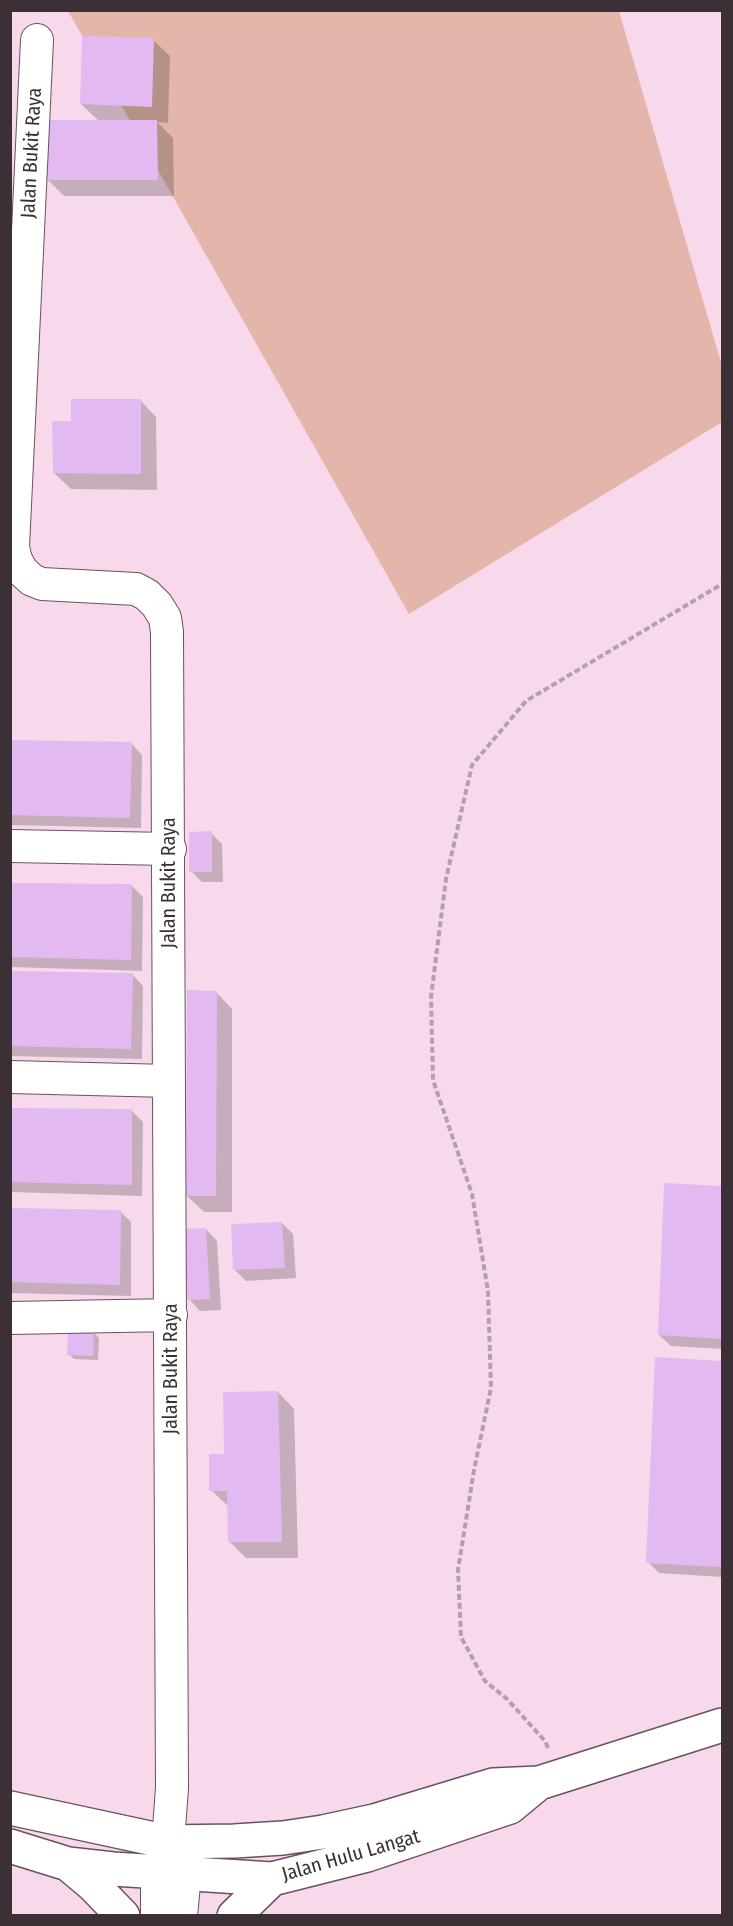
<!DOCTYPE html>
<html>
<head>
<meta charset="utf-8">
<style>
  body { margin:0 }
  #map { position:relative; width:733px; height:1926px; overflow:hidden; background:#f8d9eb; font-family:"Fira Sans Condensed",sans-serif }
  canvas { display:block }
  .frame { position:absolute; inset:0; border:12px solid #3c3037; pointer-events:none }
</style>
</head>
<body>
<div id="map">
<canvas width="733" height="1926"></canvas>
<div class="frame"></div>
</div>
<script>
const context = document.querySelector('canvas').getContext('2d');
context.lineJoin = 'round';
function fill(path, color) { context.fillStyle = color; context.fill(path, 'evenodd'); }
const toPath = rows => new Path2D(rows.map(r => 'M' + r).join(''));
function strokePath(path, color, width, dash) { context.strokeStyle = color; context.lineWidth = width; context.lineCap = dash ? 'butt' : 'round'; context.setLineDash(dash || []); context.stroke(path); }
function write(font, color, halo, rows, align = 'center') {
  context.font = font + ' "Fira Sans Condensed",sans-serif'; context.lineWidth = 4.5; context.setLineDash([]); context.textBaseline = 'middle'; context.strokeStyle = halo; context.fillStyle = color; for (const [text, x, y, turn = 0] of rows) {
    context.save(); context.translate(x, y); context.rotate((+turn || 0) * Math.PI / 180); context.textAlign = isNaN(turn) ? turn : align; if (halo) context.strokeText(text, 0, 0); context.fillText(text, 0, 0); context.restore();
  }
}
const green = toPath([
  [68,11,619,11,722,366,722,422,409,614]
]);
const shadow = toPath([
  [153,40,170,56,168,123,157,122,173,138,174,196,64,196,47,179,100,122,81,104],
  [140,400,156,417,157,490,71,489,54,473,73,423],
  [10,741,131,743,142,755,141,828,10,825],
  [211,833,222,844,223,882,202,882,191,871],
  [10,883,131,885,143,897,142,971,10,967],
  [10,972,132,974,143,986,142,1059,10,1056],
  [216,992,232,1009,232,1212,204,1212,187,1196],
  [10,1109,132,1111,143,1122,142,1196,10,1192],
  [666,1184,722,1188,722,1349,671,1346,659,1335],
  [10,1209,120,1211,131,1222,131,1296,10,1293],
  [282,1223,293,1234,296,1278,246,1281,235,1270],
  [206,1229,217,1241,221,1310,200,1311,189,1299],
  [93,1332,99,1338,98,1360,74,1359,69,1354],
  [657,1359,722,1362,722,1577,659,1573,648,1562],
  [278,1392,294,1409,298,1558,246,1558,229,1541,229,1507,211,1490,226,1455]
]);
const building = toPath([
  [82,36,154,38,152,107,80,104],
  [45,120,157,120,158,180,46,180],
  [71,399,141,399,141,474,53,473,52,421,71,421],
  [10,740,132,742,130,818,10,815],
  [212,831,212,872,189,872,189,832],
  [10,883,132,884,131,960,10,957],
  [10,971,133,973,131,1049,10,1046],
  [187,990,217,991,216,1196,186,1196],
  [10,1108,132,1109,132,1185,10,1182],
  [664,1183,722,1186,722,1339,658,1335],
  [10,1208,121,1210,120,1285,10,1282],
  [282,1222,285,1268,233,1270,231,1224],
  [206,1228,210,1299,187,1300,183,1229],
  [68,1330,94,1331,93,1356,67,1355],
  [655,1357,722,1361,722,1567,646,1563],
  [278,1391,282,1542,228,1542,227,1491,209,1491,209,1454,224,1454,223,1392]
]);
const path = toPath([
  [548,1748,545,1741,507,1699,485,1681,461,1637,458,1570,474,1470,491,1388,488,1291,472,1194,433,1080,431,997,446,879,472,765,526,701,722,584]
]);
const minor = toPath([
  [37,40,13,547,16,560,22,571,32,580,42,584,136,589,147,595,157,605,165,618,167,632,172,1788,168,1842],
  [10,846,170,849],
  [10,1077,169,1081],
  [10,1318,171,1315],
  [157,1916,157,1871,168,1842,185,1873,181,1916]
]);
const major = toPath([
  [10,1808,168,1842,234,1841,283,1838,323,1832,374,1821,493,1785,539,1783,722,1725],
  [10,1846,68,1864,113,1869,272,1879,367,1855,510,1807,539,1783],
  [68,1864,93,1885,123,1916],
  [234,1916,272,1879]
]);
const streetNames = [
  ["Jalan Bukit Raya",32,153,-87],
  ["Jalan Bukit Raya",169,883,-90],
  ["Jalan Bukit Raya",171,1369,-90],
  ["Jalan Hulu Langat",351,1856,-16]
];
fill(green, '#e4b6ab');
fill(shadow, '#0003');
fill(building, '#e3b9f2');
strokePath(minor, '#6b5160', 34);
strokePath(major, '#6b5160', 36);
strokePath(path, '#b69eac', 4, [6, 3]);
strokePath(minor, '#fff', 32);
strokePath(major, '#fff', 33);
write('20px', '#3c3037', '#fff', streetNames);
</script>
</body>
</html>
